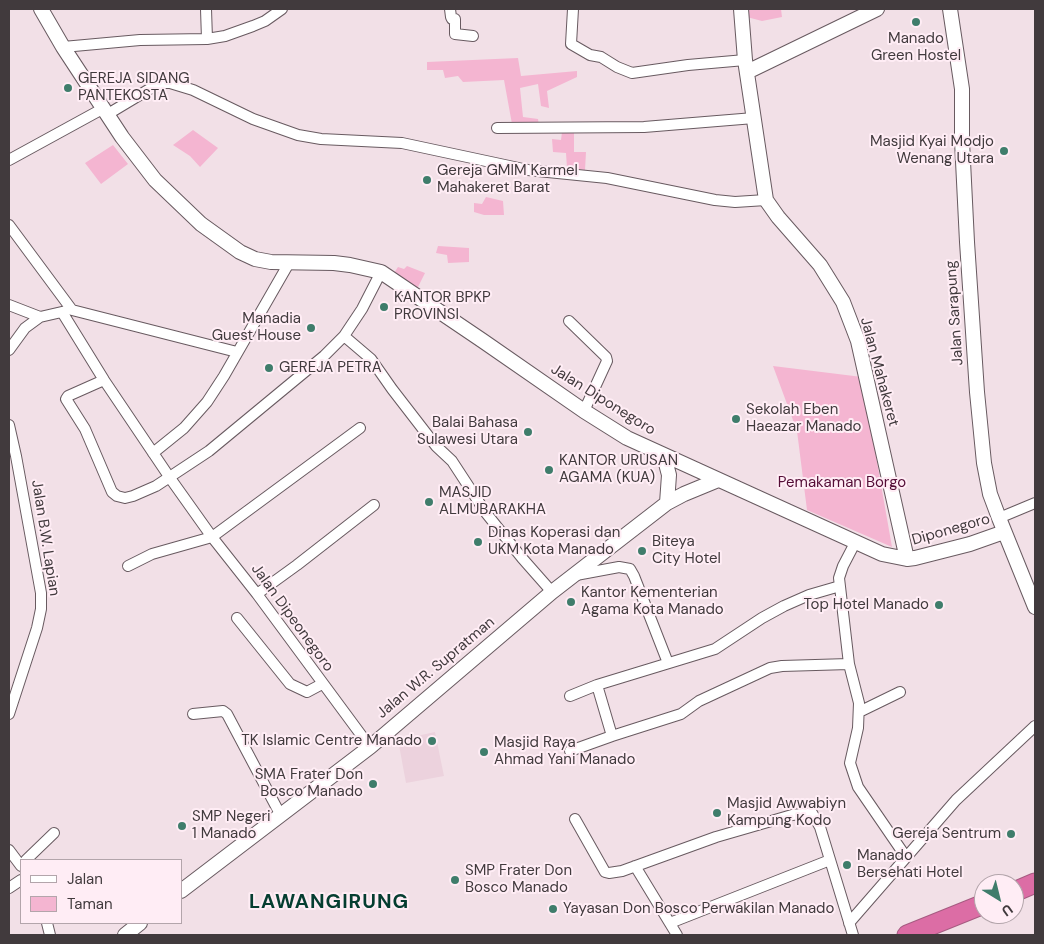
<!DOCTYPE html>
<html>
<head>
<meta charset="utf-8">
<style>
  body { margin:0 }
  #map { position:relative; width:1044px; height:944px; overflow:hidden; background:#f2e0e7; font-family:"DM Sans",sans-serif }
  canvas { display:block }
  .frame { position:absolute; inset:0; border:10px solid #413a3d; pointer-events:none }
  .legend { position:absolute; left:20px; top:859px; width:162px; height:65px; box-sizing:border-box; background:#ffedf5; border:1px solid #b3a5ab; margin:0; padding:6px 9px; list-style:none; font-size:15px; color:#413a3d }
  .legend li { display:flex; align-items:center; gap:10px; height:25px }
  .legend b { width:25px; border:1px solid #b3a5ab }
  .north { position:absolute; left:974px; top:874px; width:50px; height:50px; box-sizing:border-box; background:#ffedf5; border:1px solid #b3a5ab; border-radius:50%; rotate:144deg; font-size:14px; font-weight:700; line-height:20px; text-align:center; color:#413a3d }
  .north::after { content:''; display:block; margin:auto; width:18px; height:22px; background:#3f7d6b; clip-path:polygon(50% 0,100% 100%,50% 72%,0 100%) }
</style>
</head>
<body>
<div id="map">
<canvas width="1044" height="944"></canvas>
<div class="frame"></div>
<ul class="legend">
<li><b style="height:6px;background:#fff"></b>Jalan</li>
<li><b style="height:14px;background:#f4b5d1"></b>Taman</li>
</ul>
<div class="north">U</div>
</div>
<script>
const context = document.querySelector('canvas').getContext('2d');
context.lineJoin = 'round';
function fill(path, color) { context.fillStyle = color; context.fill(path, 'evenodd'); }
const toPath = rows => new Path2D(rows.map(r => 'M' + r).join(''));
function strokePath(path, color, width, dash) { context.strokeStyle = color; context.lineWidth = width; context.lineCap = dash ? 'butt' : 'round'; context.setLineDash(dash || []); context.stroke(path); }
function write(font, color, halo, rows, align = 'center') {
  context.font = font + ' "DM Sans",sans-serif'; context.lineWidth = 4; context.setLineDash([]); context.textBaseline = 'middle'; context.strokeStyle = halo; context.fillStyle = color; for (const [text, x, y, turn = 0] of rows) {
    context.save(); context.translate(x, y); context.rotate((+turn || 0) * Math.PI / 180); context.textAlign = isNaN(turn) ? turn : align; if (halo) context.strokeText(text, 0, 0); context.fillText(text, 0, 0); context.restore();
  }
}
const built = toPath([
  [435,732,444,776,406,783,398,740]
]);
const green = toPath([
  [743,9,781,9,782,17,762,21,743,16],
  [518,58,521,76,577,71,577,77,547,91,549,108,541,106,538,84,520,88,523,117,538,119,539,126,512,124,504,80,463,82,458,76,445,78,443,70,427,70,427,62],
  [193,130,218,148,200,167,190,156,173,145],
  [562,132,574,133,574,152,586,152,585,170,567,168,566,153,553,152,552,139,561,140],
  [113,145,128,164,101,184,85,163],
  [486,197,503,201,504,215,484,215,474,212,474,203,482,204],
  [438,246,469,248,469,262,448,263,447,255,436,253],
  [407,266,425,273,416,291,392,276,398,267,404,269],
  [773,366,862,377,892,547,807,510,797,431]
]);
const street = toPath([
  [450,9,451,17,452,19,455,19,455,34,473,36],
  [573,9,571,44,590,55,601,57,617,67,632,73,688,65,745,60],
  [207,39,225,36,253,26,265,21,282,9],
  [63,47,140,40,207,39,206,9],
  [108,114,153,87,162,83,170,83,193,90,253,119,298,135,321,139,402,143,528,170,607,178,715,200,735,202,766,200],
  [497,128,644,127,754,118],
  [9,160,104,108],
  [9,225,72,310,237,352],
  [9,305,40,317],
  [62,312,104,380,170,478,212,537,257,594,370,747],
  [569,321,606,357,607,361,584,411],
  [344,336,371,359,392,389,436,446,452,461,486,513,522,558,552,592],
  [9,350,25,328,40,317,66,311],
  [104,380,68,396,66,399,85,429,112,492,117,496,125,498,133,496,156,486,209,451,324,356,344,336,362,309,381,272],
  [9,425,16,456,41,593,41,609,37,628,9,714],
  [153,453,184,428,207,402,224,376,289,263],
  [999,518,1035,503],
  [856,541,843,566,839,578,849,664,859,703,858,728,850,763,858,787,906,857],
  [128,566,152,554,212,537,360,428],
  [576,575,619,567,630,569,634,576,668,663],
  [257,594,297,565,374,505],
  [237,618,290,684,307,692,322,684],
  [597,685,612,736,681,714,699,701,770,668,782,666,849,664],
  [570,696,597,685,715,649,762,618,784,606,809,595,840,586],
  [859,712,900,692],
  [193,714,223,711,227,714,280,814],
  [570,751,612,736],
  [575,819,605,872,609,873,622,871,716,837,792,815,812,813,820,827,853,935],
  [9,850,21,866],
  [26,860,54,833],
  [635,866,677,935],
  [9,888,21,880],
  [47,923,50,935],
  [670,923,830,860],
  [849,923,956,800,1035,726]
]);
const secondary = toPath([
  [41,9,63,47,122,137,155,180,201,224,240,252,255,259,271,262,334,263,350,265,381,272,483,341,584,411,627,438,882,554,907,559,915,558,970,544,1004,532],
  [741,9,745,60,766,200,778,217,820,265,843,302,858,341,907,559],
  [950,9,962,89,962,141,967,242,977,392,984,463,990,494,999,518,1035,607],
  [747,72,877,9],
  [664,456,669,475,667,503],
  [181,891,370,747,552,592,667,503,684,494,718,480],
  [125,935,140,923]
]);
const highway = toPath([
  [1014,892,1035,883],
  [907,935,984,904]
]);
const markers = [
  [916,22,5,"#3f7d6b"],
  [68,88,5,"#3f7d6b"],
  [1004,151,5,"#3f7d6b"],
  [427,180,5,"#3f7d6b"],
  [384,307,5,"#3f7d6b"],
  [311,328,5,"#3f7d6b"],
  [269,368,5,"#3f7d6b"],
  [736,419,5,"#3f7d6b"],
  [528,432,5,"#3f7d6b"],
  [549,470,5,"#3f7d6b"],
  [429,502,5,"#3f7d6b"],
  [478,542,5,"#3f7d6b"],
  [642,551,5,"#3f7d6b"],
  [571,602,5,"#3f7d6b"],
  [939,605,5,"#3f7d6b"],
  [432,741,5,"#3f7d6b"],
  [484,752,5,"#3f7d6b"],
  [373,784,5,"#3f7d6b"],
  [717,813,5,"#3f7d6b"],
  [182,826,5,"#3f7d6b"],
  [1011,834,5,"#3f7d6b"],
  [847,865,5,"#3f7d6b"],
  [455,880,5,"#3f7d6b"],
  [553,909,5,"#3f7d6b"]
];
const poiNames = [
  ["Manado",916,39,"center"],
  ["Green Hostel",916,56,"center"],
  ["GEREJA SIDANG",78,79],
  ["PANTEKOSTA",78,96],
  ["Masjid Kyai Modjo",994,142,"right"],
  ["Wenang Utara",994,159,"right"],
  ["Gereja GMIM Karmel",437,171],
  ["Mahakeret Barat",437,188],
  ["KANTOR BPKP",394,298],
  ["PROVINSI",394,315],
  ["Manadia",301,319,"right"],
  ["Guest House",301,336,"right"],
  ["GEREJA PETRA",279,368],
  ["Sekolah Eben",746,410],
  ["Haeazar Manado",746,427],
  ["Balai Bahasa",518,423,"right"],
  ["Sulawesi Utara",518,440,"right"],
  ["KANTOR URUSAN",559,461],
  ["AGAMA (KUA)",559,478],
  ["MASJID",439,493],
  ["ALMUBARAKHA",439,510],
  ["Dinas Koperasi dan",488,533],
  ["UKM Kota Manado",488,550],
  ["Biteya",652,542],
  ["City Hotel",652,559],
  ["Kantor Kementerian",581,593],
  ["Agama Kota Manado",581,610],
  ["Top Hotel Manado",929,605,"right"],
  ["TK Islamic Centre Manado",422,741,"right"],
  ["Masjid Raya",494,743],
  ["Ahmad Yani Manado",494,760],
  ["SMA Frater Don",363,775,"right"],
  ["Bosco Manado",363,792,"right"],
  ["Masjid Awwabiyn",727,804],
  ["Kampung Kodo",727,821],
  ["SMP Negeri",192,817],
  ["1 Manado",192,834],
  ["Gereja Sentrum",1001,834,"right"],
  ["Manado",857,856],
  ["Bersehati Hotel",857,873],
  ["SMP Frater Don",465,871],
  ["Bosco Manado",465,888],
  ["Yayasan Don Bosco Perwakilan Manado",563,909]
];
const streetNames = [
  ["Jalan Sarapung",955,313,-94],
  ["Jalan Mahakeret",879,372,75],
  ["Jalan Diponegoro",603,400,32],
  ["Diponegoro",951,530,-16],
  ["Jalan B.W. Lapian",45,538,81],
  ["Jalan Dipeonegoro",292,618,54],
  ["Jalan W.R. Supratman",436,668,-40]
];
const parkNames = [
  ["Pemakaman Borgo",842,483]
];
const districtNames = [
  ["LAWANGIRUNG",329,903]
];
fill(built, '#ecd2dd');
fill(green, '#f4b5d1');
strokePath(street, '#685a60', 12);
strokePath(secondary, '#685a60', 16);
strokePath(highway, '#a65b81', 21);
strokePath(street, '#fff', 10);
strokePath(secondary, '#fff', 14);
strokePath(highway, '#dc6da5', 19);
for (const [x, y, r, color] of markers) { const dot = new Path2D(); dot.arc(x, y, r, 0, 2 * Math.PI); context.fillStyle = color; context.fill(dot); strokePath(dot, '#ffedf5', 2); }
write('15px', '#413a3d', '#ffedf5', poiNames, 'left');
write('15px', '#413a3d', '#ffedf5', streetNames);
write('15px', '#540d36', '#ffedf5', parkNames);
context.letterSpacing = '1px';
write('bold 20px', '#063e31', '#ffedf5', districtNames);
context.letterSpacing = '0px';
</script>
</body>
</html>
